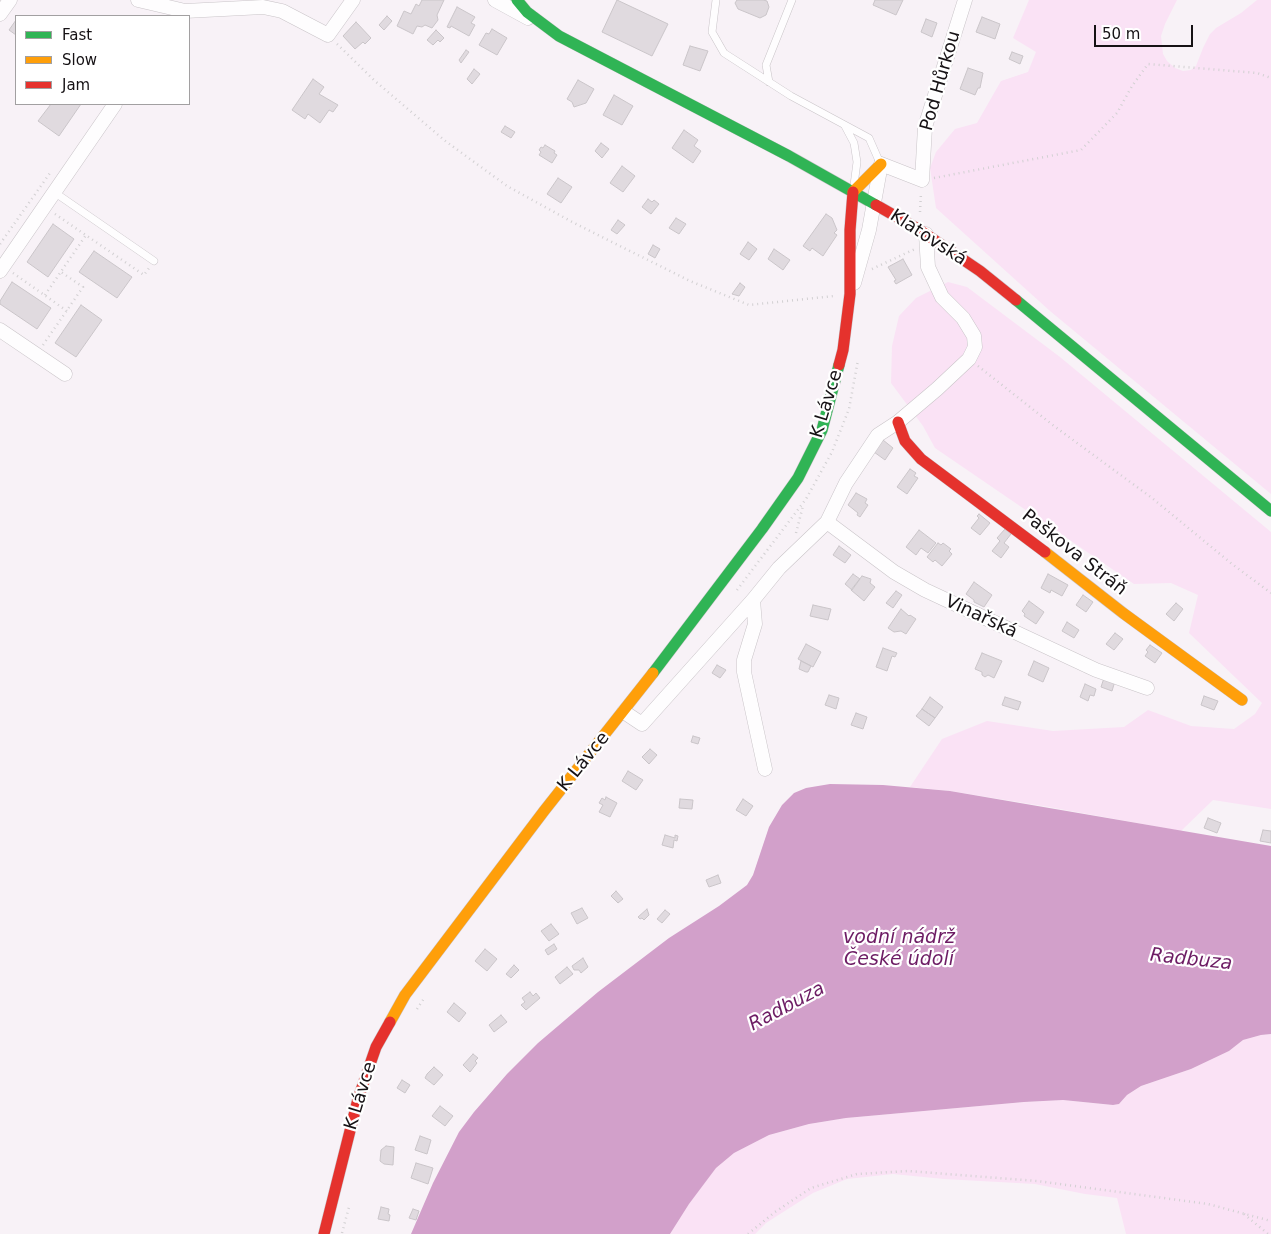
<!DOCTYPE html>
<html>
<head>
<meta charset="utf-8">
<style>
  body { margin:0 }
  #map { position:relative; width:1271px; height:1234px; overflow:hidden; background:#f8f2f7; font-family:"DejaVu Sans",sans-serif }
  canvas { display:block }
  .legend { position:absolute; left:15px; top:15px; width:175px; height:90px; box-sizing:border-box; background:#fff; border:1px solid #a2a0a1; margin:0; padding:6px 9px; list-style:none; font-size:15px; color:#161215 }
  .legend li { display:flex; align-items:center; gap:10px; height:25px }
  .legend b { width:25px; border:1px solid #a2a0a1 }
  .scale { position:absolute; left:1094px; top:25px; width:99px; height:22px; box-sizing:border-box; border:2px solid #161215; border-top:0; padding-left:6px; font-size:15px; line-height:18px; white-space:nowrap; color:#161215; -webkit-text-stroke:4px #fff; paint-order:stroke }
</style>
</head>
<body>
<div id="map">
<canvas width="1271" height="1234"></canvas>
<ul class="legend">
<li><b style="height:6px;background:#30b455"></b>Fast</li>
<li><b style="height:6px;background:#ff9f0a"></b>Slow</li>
<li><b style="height:6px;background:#e5322d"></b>Jam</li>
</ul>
<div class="scale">50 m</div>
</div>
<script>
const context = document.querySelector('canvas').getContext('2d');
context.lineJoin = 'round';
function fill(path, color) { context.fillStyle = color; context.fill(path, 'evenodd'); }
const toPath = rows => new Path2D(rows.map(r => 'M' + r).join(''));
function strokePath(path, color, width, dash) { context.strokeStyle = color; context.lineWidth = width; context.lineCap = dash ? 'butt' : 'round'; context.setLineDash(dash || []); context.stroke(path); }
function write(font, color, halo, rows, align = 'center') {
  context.font = font + ' "DejaVu Sans",sans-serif'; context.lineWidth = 4.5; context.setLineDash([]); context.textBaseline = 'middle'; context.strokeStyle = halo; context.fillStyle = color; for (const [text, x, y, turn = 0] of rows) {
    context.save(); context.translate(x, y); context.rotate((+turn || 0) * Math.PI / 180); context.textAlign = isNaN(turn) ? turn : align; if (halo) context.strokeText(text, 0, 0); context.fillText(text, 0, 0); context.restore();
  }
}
const green = toPath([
  [1029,0,1177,0,1165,24,1161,36,1163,54,1167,61,1175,68,1183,71,1191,70,1196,66,1203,48,1210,34,1216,28,1241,13,1257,0,1271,0,1271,494,1050,311,936,208,930,168,936,152,955,129,977,123,1001,81,1028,72,1036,52,1013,38],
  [948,282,967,287,1060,357,1271,532,1271,809,1213,800,1181,831,1049,807,950,791,910,787,942,739,987,721,1053,731,1124,727,1148,710,1191,726,1234,729,1255,714,1262,703,1189,633,1198,595,1171,583,1134,584,935,448,923,426,891,383,892,346,899,316,916,298],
  [1271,1034,1271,1234,1126,1234,1117,1198,1085,1194,1035,1184,944,1179,893,1174,847,1179,813,1193,766,1223,755,1234,670,1234,689,1204,716,1168,734,1153,769,1135,809,1124,846,1118,1024,1102,1063,1100,1113,1105,1119,1104,1127,1095,1141,1086,1191,1069,1229,1051,1243,1040,1261,1035]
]);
const water = toPath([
  [830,784,883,785,950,791,1271,846,1271,1034,1261,1035,1243,1040,1229,1051,1191,1069,1141,1086,1127,1095,1119,1104,1113,1105,1063,1100,1024,1102,846,1118,809,1124,769,1135,734,1153,716,1168,689,1204,670,1234,411,1234,433,1183,459,1132,474,1112,507,1074,538,1043,598,992,669,938,719,906,747,885,753,875,769,827,782,805,794,793,806,788]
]);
const building = toPath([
  [422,0,444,0,437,15,438,20,432,28,425,25,422,27,417,26,413,34,397,26,404,11,411,14,416,4,419,6,422,0],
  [617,0,668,24,652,56,602,32,617,0],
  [737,0,763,0,767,1,769,7,766,15,760,18,738,9,735,3,737,0],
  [875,0,903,0,896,15,873,5,875,0],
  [457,7,475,17,471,23,475,25,469,36,451,26,450,28,447,27,457,7],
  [387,16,392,21,384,30,379,25,387,16],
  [982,17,1000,24,995,39,976,32,982,17],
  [926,19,937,23,932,37,921,32,926,19],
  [16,20,16,35,9,30,16,20],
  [356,22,371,38,365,44,363,42,355,49,343,36,356,22],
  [492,29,507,38,497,55,479,45,486,33,489,34,492,29],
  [436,30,444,38,440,42,438,40,433,45,427,40,436,30],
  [690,46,708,51,700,71,683,65,690,46],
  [466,50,469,52,461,63,459,60,466,50],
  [1012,52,1023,56,1020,64,1009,59,1012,52],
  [968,68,983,73,980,88,978,88,975,95,960,89,968,68],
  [474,69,480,74,472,84,467,79,474,69],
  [313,79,324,87,319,94,338,105,333,112,329,110,320,123,308,114,305,119,292,110,313,79],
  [578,80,594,89,586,103,574,107,572,102,567,99,578,80],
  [614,95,633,106,622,125,603,115,614,95],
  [51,104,81,104,59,136,38,121,51,104],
  [505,126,515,132,511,138,501,132,505,126],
  [684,130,698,140,694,146,701,151,693,163,672,148,684,130],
  [601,143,609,149,602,158,595,151,601,143],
  [545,145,555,151,554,153,557,155,552,163,539,155,541,152,539,150,541,147,543,148,545,145],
  [622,166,635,176,623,192,610,183,622,166],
  [558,178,572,187,561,203,547,194,558,178],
  [648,199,652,202,654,200,659,204,651,214,642,207,648,199],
  [826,214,832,218,837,230,834,233,837,235,823,256,812,248,810,251,803,246,826,214],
  [676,218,686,224,679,234,669,228,676,218],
  [618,220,625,225,617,234,611,230,618,220],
  [53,224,74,239,48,277,27,262,53,224],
  [748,242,757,249,749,260,740,254,748,242],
  [653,245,660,249,655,258,648,254,653,245],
  [774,249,790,260,783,270,768,259,774,249],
  [94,251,132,277,117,298,79,272,94,251],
  [903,259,912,275,896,284,894,281,896,280,888,267,903,259],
  [12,282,51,308,37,329,0,304,0,301,12,282],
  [740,283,745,287,739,296,732,294,740,283],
  [81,305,102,320,76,357,55,343,81,305],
  [883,440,893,448,885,460,874,452,883,440],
  [910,469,916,473,914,476,918,478,907,494,897,487,910,469],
  [856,493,867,499,865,503,868,505,860,517,857,515,858,513,848,505,856,493],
  [979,514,990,523,980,535,971,528,979,518,977,516,979,514],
  [1005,529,1011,534,1004,543,1009,547,1001,558,992,551,1000,541,997,538,1005,529],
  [919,530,936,543,928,553,921,548,916,555,906,547,919,530],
  [938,543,941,545,943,543,951,549,949,551,952,554,942,566,935,560,933,562,927,557,938,543],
  [839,546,851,555,845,563,833,555,839,546],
  [853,574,860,579,852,590,845,584,853,574],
  [1048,574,1068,585,1062,596,1051,590,1050,593,1041,588,1048,574],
  [862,576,871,579,870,583,875,587,864,601,851,590,862,576],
  [974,582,992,595,984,607,974,602,974,600,966,594,974,582],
  [896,591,902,595,893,608,886,603,896,591],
  [1083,595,1093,602,1086,612,1076,605,1083,595],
  [1029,601,1044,612,1036,624,1024,616,1025,614,1022,611,1029,601],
  [1176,603,1183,609,1174,621,1166,614,1176,603],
  [813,605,831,609,828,620,810,616,813,605],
  [901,609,909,616,910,615,916,619,906,634,901,631,894,632,888,628,901,609],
  [1067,622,1079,630,1074,638,1062,631,1067,622],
  [1115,633,1123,639,1114,650,1106,644,1115,633],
  [806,644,821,652,813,667,798,659,806,644],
  [1150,645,1162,653,1155,663,1145,656,1148,652,1146,650,1150,645],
  [883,648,897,653,895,657,892,656,887,671,876,667,883,648],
  [982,653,1002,661,994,678,988,675,985,677,982,675,982,672,975,669,982,653],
  [801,661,811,666,808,672,806,672,799,669,801,661],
  [1034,661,1049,668,1043,682,1028,675,1034,661],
  [717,665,726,670,720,678,712,673,717,665],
  [1104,678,1115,681,1112,691,1101,687,1104,678],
  [1085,684,1096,689,1094,696,1090,695,1088,701,1080,697,1085,684],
  [829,695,839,698,836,709,825,705,829,695],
  [1204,696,1218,701,1214,710,1201,705,1204,696],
  [930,697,943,707,935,718,922,709,930,697],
  [1005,697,1021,702,1018,710,1002,705,1005,697],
  [922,709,935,718,929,726,916,716,922,709],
  [856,713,867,717,863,729,851,725,856,713],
  [693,736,700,738,698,744,691,742,693,736],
  [650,749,657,755,649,764,642,757,650,749],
  [628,771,643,780,636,790,622,781,628,771],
  [606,797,617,803,610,817,599,812,603,805,599,803,602,798,605,800,606,797],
  [680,799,693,800,692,809,679,808,680,799],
  [743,799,753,806,746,816,736,810,743,799],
  [1208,818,1221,823,1217,833,1204,828,1208,818],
  [1263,830,1271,831,1271,843,1260,841,1263,830],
  [665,835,675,838,675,835,678,836,677,841,674,840,673,848,662,845,665,835],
  [718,875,721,883,709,887,706,880,718,875],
  [616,891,623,899,618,903,611,896,616,891],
  [582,908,588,918,577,924,571,913,582,908],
  [647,909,649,915,644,920,642,918,640,919,638,917,647,909],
  [665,910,670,914,662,923,657,919,665,910],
  [551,924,559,934,549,941,541,931,551,924],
  [554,944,557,949,548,955,545,950,554,944],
  [485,949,497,959,487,971,475,961,485,949],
  [583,958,588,967,581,973,579,970,574,970,572,966,583,958],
  [514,965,519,970,511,978,506,974,514,965],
  [567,967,573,974,560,984,555,977,567,967],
  [530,992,533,996,536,993,540,998,526,1010,521,1005,525,1002,522,998,530,992],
  [454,1003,466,1013,459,1022,447,1012,454,1003],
  [501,1015,507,1022,494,1032,489,1025,501,1015],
  [473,1054,478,1058,475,1061,477,1063,470,1072,463,1065,473,1054],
  [434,1067,443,1075,434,1085,425,1078,427,1074,434,1067],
  [402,1080,410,1085,405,1093,397,1088,402,1080],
  [440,1106,453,1116,445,1126,432,1116,440,1106],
  [420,1136,431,1140,427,1154,415,1150,420,1136],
  [386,1146,394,1147,393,1165,384,1164,380,1161,381,1150,386,1146],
  [416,1163,433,1168,428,1184,411,1178,416,1163],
  [381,1207,389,1209,388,1214,390,1215,389,1221,378,1219,381,1207],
  [413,1209,419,1211,416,1220,409,1218,413,1209]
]);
const path = toPath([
  [337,44,375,81,444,140,507,186,574,223,690,281,749,305,834,296],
  [934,178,1081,150,1117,113,1132,86,1148,64,1257,73,1271,78],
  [920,212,921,193],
  [55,214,144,275,149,268],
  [0,244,50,173],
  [872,269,915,249],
  [13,273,67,311],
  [45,295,86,235],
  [43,345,83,287,61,272],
  [978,366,1054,426,1152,498,1232,564,1271,593],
  [796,533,803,506],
  [737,590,806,499,832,452,849,409,858,360],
  [417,1009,425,997],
  [1244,1214,1268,1234],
  [342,1233,349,1207],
  [748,1234,775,1212,811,1188,857,1174,908,1171,1037,1181,1208,1204,1271,1221]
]);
const lane = toPath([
  [716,0,712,32,724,53,791,96,869,138,880,163],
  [769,82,766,65,792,0],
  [845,126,854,143,857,162,854,185],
  [54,192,154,261]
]);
const street = toPath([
  [138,0,185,11,263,7,282,11,328,35,353,0],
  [495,0,528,18],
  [0,14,10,0],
  [0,271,115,104],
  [854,283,869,230,881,164,922,180,925,127,965,0],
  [0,330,65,374],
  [827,522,894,572,925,590,1096,670,1147,688],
  [753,600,755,624,744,660,744,672,765,769],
  [624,712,642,724,753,600,779,568,827,522,846,483,878,435,898,422,937,389,969,359,975,347,974,336,963,318,942,297,928,267,926,234]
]);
const fast = toPath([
  [517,0,527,12,559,36,789,156,876,205],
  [1016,300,1271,511],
  [653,673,762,529,798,478,822,430,839,365]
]);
const slow = toPath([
  [853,192,881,164],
  [1045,552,1123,613,1242,700],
  [390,1022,405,995,544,811,653,673]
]);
const jam = toPath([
  [876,205,918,229,980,271,1016,300],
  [839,365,843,350,850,294,850,230,853,192],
  [898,422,905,441,921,459,1045,552],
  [324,1234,358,1099,376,1047,390,1022]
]);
const streetNames = [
  ["Pod Hůrkou",941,81,-74],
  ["Klatovská",928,238,33],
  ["K Lávce",827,404,-73],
  ["Paškova Stráň",1074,553,38],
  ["Vinařská",981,617,25],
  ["K Lávce",584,762,-51],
  ["K Lávce",361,1096,-73]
];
const waterNames = [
  ["vodní nádrž",899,938],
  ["České údolí",899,960],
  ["Radbuza",1191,960,6],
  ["Radbuza",787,1007,-28]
];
fill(green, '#fae2f5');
fill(water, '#d2a0ca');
fill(building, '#e0dadf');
strokePath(building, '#cac5c9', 1);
strokePath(lane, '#c9c4c8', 8);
strokePath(street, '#c9c4c8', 15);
strokePath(fast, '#c9c4c8', 12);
strokePath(slow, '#c9c4c8', 12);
strokePath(jam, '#c9c4c8', 12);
strokePath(path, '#d2d0d2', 2.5, [1, 4]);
strokePath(lane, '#fefdfe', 7);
strokePath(street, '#fefdfe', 14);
strokePath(fast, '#30b455', 11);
strokePath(slow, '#ff9f0a', 11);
strokePath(jam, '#e5322d', 11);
write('18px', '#161215', '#fff', streetNames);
write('italic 19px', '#6d1c64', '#fff', waterNames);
</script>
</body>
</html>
